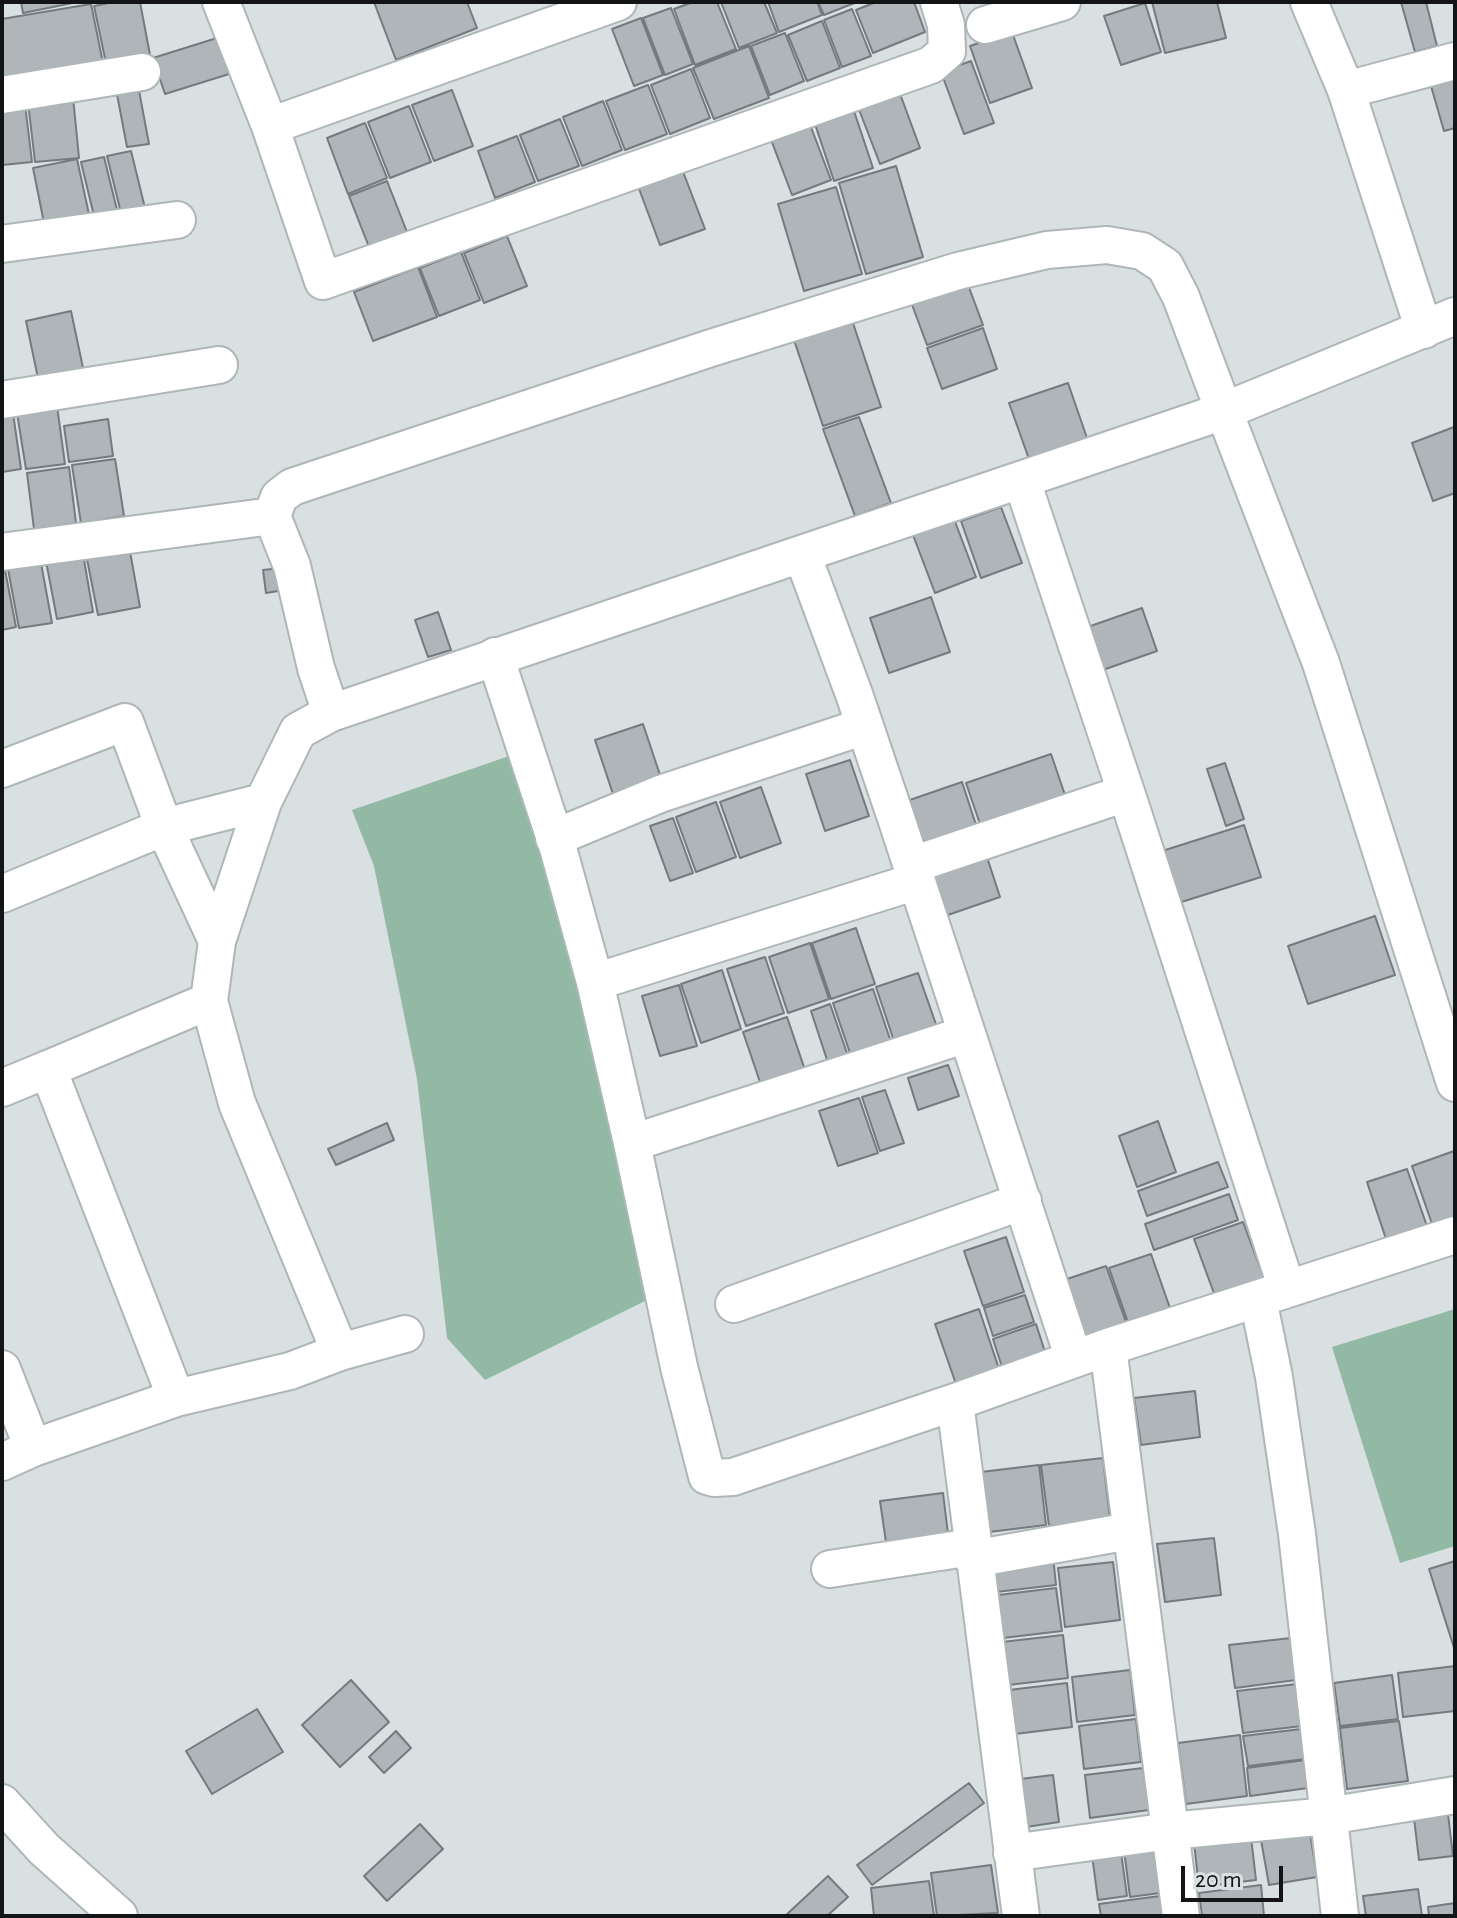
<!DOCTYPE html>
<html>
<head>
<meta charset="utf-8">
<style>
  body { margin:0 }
  #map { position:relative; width:1457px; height:1918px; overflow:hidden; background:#d8e0e2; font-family:"Alegreya Sans",sans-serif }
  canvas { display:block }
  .frame { position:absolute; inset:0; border:4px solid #121415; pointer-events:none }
  .scale { position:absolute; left:1181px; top:1866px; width:102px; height:36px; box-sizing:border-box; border:4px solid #121415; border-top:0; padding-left:10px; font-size:24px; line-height:28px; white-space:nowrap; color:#121415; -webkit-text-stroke:6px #d8e0e2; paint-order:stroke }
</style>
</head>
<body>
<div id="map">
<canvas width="1457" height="1918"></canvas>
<div class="frame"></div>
<div class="scale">20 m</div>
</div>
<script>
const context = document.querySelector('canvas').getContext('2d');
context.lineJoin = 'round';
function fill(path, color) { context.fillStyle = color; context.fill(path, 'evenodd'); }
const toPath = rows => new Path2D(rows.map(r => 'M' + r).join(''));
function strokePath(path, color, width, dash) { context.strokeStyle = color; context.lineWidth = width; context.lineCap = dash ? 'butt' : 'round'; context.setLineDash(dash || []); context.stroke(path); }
const green = toPath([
  [515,754,576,947,649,1299,485,1380,447,1338,417,1079,374,866,352,810],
  [1455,1309,1455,1546,1400,1563,1332,1347]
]);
const building = toPath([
  [21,2,78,2,23,13,21,2],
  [114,2,140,2,150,55,106,63,94,6,114,2],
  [374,2,467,2,477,28,396,60,374,2],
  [693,2,717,2,736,49,695,65,674,9,693,2],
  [721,2,764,2,777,33,739,48,721,2],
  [768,2,817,2,822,15,779,32,768,2],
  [818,2,857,2,824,15,818,2],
  [876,2,914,2,925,32,873,53,856,10,876,2],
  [1152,2,1217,2,1226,38,1165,53,1152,2],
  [1401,2,1426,2,1437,46,1415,52,1401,2],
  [1145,3,1161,52,1121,65,1104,16,1145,3],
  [91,4,103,63,3,82,2,19,91,4],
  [671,8,693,64,665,75,643,18,671,8],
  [852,9,871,56,842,67,824,20,852,9],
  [641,18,663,75,634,86,612,29,641,18],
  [822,21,840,68,807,81,788,35,822,21],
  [1012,32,1032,88,990,103,970,46,1012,32],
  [785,33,804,81,770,95,751,46,785,33],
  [217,38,229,74,165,94,153,58,217,38],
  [749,46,769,98,714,119,693,68,749,46],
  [971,61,994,123,964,134,941,72,971,61],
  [691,69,710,118,670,134,651,85,691,69],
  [1455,79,1455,128,1444,131,1431,86,1455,79],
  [138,85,149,144,127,147,116,89,138,85],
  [648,85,667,134,625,150,606,101,648,85],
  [452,90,473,146,434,161,412,105,452,90],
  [899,91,920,148,880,164,858,107,899,91],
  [73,97,79,158,35,162,28,102,73,97],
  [603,101,622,150,582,166,563,117,603,101],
  [25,104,32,162,2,165,2,106,25,104],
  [409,106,431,162,390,178,368,122,409,106],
  [853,108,873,168,834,181,814,121,853,108],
  [560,119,579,166,538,181,520,135,560,119],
  [809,122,831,180,792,195,770,137,809,122],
  [365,123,387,178,348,194,327,138,365,123],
  [517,136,535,182,495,198,478,151,517,136],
  [131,151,145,208,121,213,107,156,131,151],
  [104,157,118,214,95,220,81,162,104,157],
  [77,159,90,219,45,228,33,168,77,159],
  [896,166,923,257,866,274,839,183,896,166],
  [682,169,705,229,660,245,638,186,682,169],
  [387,181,407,232,369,247,349,196,387,181],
  [836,187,862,274,804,291,778,204,836,187],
  [507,236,527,286,484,303,464,253,507,236],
  [461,252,480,300,439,316,420,268,461,252],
  [418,267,437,317,373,341,354,292,418,267],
  [967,282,983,325,927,345,911,302,967,282],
  [71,311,83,368,38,378,26,321,71,311],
  [852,320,881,407,823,426,794,340,852,320],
  [983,328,997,369,942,389,927,348,983,328],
  [1068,383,1087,438,1029,459,1009,403,1068,383],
  [57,406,65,464,26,469,17,413,57,406],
  [13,413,21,469,2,472,2,414,13,413],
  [859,417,891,503,855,516,823,429,859,417],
  [108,419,113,456,69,462,64,426,108,419],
  [1454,427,1455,493,1433,501,1412,443,1454,427],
  [115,459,124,516,81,523,72,465,115,459],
  [69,467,76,523,34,529,27,473,69,467],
  [1001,507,1022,563,981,578,961,521,1001,507],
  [954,519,976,577,935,593,913,535,954,519],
  [129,546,140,607,98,615,86,554,129,546],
  [83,554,93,612,57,619,46,561,83,554],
  [41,563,52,623,19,628,8,569,41,563],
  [281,568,284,590,266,593,263,570,281,568],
  [5,570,16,627,2,630,2,571,5,570],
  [931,597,950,652,889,673,870,618,931,597],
  [1142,608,1157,651,1097,672,1082,629,1142,608],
  [438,612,451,650,428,657,415,620,438,612],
  [643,724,661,778,613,794,595,740,643,724],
  [1051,754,1065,795,980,824,966,783,1051,754],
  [850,760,869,816,825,831,806,774,850,760],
  [1225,763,1244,819,1226,826,1207,769,1225,763],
  [962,782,976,825,918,844,904,802,962,782],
  [761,787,781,843,740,858,720,802,761,787],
  [716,802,736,857,696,872,676,817,716,802],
  [673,818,693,873,670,881,650,826,673,818],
  [1244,825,1261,877,1175,904,1159,852,1244,825],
  [986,854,1000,897,942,917,927,874,986,854],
  [1375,916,1395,975,1308,1004,1288,946,1375,916],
  [856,928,875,984,831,999,812,943,856,928],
  [810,943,829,999,788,1013,769,957,810,943],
  [765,957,784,1013,746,1026,727,969,765,957],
  [722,970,741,1029,701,1043,681,984,722,970],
  [918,973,938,1030,895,1044,876,987,918,973],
  [679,985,697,1046,660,1056,642,996,679,985],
  [873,989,892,1045,852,1059,833,1003,873,989],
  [830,1004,849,1059,829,1066,811,1011,830,1004],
  [787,1017,806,1073,762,1088,743,1032,787,1017],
  [948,1065,959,1096,918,1110,908,1078,948,1065],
  [885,1090,904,1143,880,1151,862,1097,885,1090],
  [859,1098,878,1153,838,1166,819,1111,859,1098],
  [1158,1121,1176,1172,1137,1187,1119,1136,1158,1121],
  [387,1123,394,1140,336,1165,328,1149,387,1123],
  [1454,1151,1455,1216,1432,1224,1412,1166,1454,1151],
  [1218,1162,1228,1187,1147,1216,1138,1191,1218,1162],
  [1407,1169,1427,1226,1386,1239,1367,1182,1407,1169],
  [1229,1194,1238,1220,1154,1250,1145,1224,1229,1194],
  [1243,1222,1264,1278,1215,1296,1194,1239,1243,1222],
  [1006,1237,1024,1292,983,1306,964,1251,1006,1237],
  [1151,1254,1171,1311,1129,1325,1109,1268,1151,1254],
  [1106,1266,1127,1325,1081,1340,1061,1281,1106,1266],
  [1025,1295,1034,1322,993,1336,984,1308,1025,1295],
  [979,1309,999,1369,956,1384,935,1324,979,1309],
  [1036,1324,1045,1352,1002,1367,993,1339,1036,1324],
  [1195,1391,1200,1437,1141,1445,1134,1398,1195,1391],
  [1103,1458,1110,1519,1049,1526,1041,1465,1103,1458],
  [1039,1465,1046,1525,989,1532,981,1472,1039,1465],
  [943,1493,949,1542,887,1549,880,1501,943,1493],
  [1214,1538,1221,1595,1165,1602,1157,1544,1214,1538],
  [1053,1556,1056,1585,996,1592,992,1563,1053,1556],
  [1455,1561,1455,1651,1429,1569,1455,1561],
  [1113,1562,1120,1620,1065,1627,1058,1568,1113,1562],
  [1056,1588,1062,1631,1003,1638,998,1595,1056,1588],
  [1063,1635,1068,1678,1008,1685,1002,1642,1063,1635],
  [1291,1638,1296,1680,1235,1688,1229,1645,1291,1638],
  [1455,1666,1455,1711,1403,1717,1398,1673,1455,1666],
  [1130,1670,1135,1715,1077,1722,1072,1677,1130,1670],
  [1392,1675,1398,1719,1340,1726,1334,1683,1392,1675],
  [351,1680,389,1722,340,1767,302,1725,351,1680],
  [1067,1683,1072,1727,1015,1734,1009,1690,1067,1683],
  [1297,1684,1302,1726,1243,1733,1237,1691,1297,1684],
  [257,1709,283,1752,212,1794,186,1751,257,1709],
  [1136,1719,1141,1762,1084,1769,1079,1726,1136,1719],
  [1399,1721,1408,1781,1347,1789,1340,1728,1399,1721],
  [1301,1729,1305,1759,1248,1766,1243,1736,1301,1729],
  [396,1731,411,1748,384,1773,369,1757,396,1731],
  [1240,1735,1247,1796,1186,1804,1178,1743,1240,1735],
  [1305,1760,1308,1788,1250,1796,1247,1768,1305,1760],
  [1143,1768,1149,1810,1090,1818,1085,1775,1143,1768],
  [1053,1775,1059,1822,1026,1827,1020,1779,1053,1775],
  [969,1783,984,1803,872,1885,857,1865,969,1783],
  [1447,1806,1453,1856,1419,1860,1413,1810,1447,1806],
  [420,1824,443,1849,387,1901,364,1876,420,1824],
  [1310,1833,1317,1877,1269,1885,1261,1840,1310,1833],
  [1251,1837,1256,1880,1199,1887,1194,1843,1251,1837],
  [1153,1847,1160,1893,1130,1897,1124,1850,1153,1847],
  [1121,1852,1127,1896,1098,1900,1092,1855,1121,1852],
  [991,1865,998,1913,937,1916,931,1873,991,1865],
  [828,1876,848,1897,827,1916,785,1916,828,1876],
  [929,1881,934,1916,874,1916,871,1888,929,1881],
  [1261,1885,1264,1916,1202,1916,1199,1893,1261,1885],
  [1418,1889,1422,1916,1366,1916,1363,1896,1418,1889],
  [1160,1896,1162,1916,1101,1916,1099,1904,1160,1896],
  [1455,1903,1455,1916,1429,1916,1428,1907,1455,1903]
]);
const minor = toPath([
  [221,2,270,126,323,281,931,65,947,51,946,25,939,2],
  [1309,2,1346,90,1424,330],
  [985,25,1062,2],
  [1346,90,1455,61],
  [2,95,142,72],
  [270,126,618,2],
  [2,244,177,220],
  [1455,316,1224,411,331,713,316,668,292,566,272,516,279,497,292,487,711,348,958,271,1047,250,1107,245,1142,251,1165,266,1181,297,1224,411,1294,593,1321,663,1455,1083],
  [2,400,219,365],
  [1022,481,1129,801,1287,1289],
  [2,552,272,516],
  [802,554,854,694,897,821,1074,1359],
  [495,656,558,848,595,982,632,1143,679,1367,707,1476,714,1478,733,1477,955,1402,1108,1347,1455,1235],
  [331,713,298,731,263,802,217,941,209,1001,237,1103,340,1352],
  [2,769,125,722,164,827,263,802],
  [554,838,660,794,865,726],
  [912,865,1126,793],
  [2,894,164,827,217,941],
  [595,982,917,881],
  [48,1069,209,1001],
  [2,1088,48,1069,176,1398],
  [632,1143,967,1034],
  [1258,1299,1274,1377,1297,1534,1340,1916],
  [734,1304,1023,1201],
  [1108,1347,1181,1916],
  [2,1369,33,1448],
  [955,1402,1021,1916],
  [2,1462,33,1448,176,1398,290,1371,340,1352,405,1334],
  [973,1559,1130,1531],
  [830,1569,972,1547],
  [2,1803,44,1849,119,1916],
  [1012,1853,1170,1831,1328,1816,1455,1795]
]);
fill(green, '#92b9a3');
fill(building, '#b0b5ba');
strokePath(building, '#757a7f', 2);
strokePath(minor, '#afb6b8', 40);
strokePath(minor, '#fff', 36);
</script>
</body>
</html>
